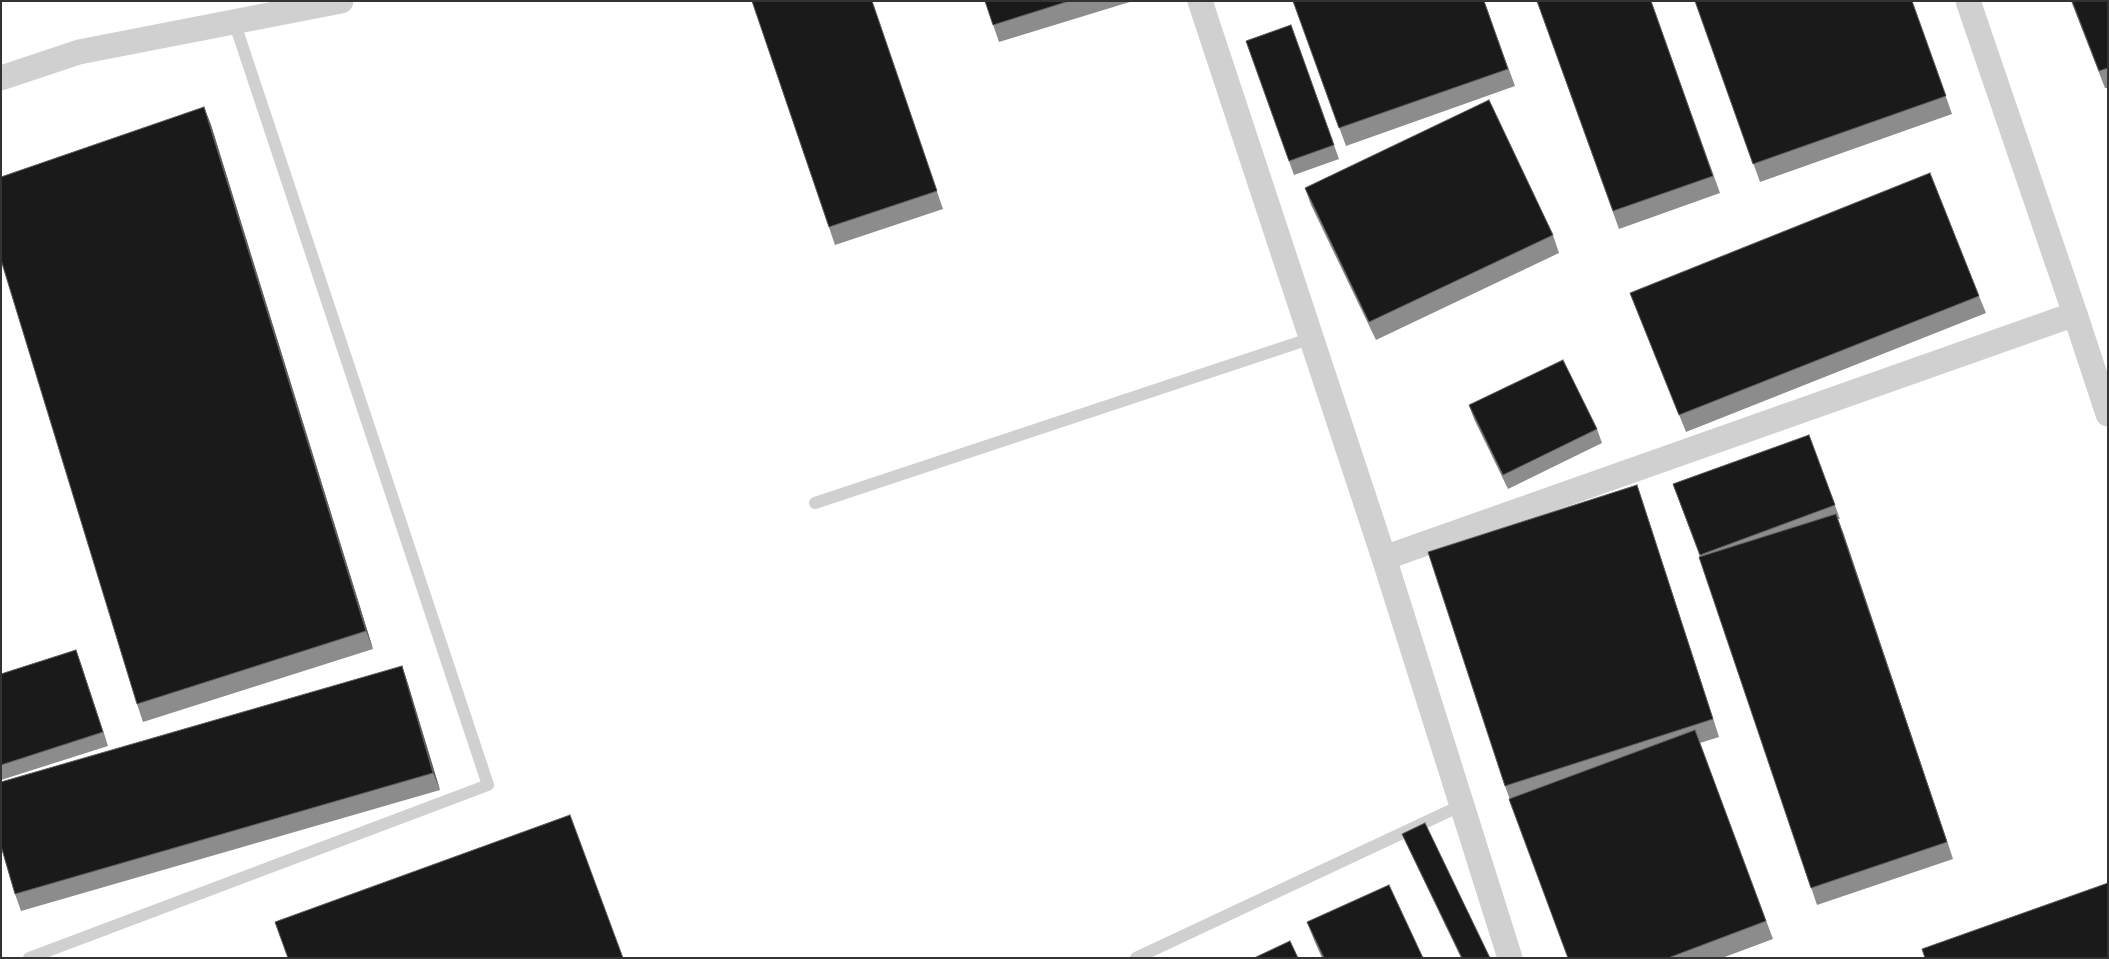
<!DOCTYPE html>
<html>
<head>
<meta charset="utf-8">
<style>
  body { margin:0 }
  #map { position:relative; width:2109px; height:959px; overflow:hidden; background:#fff; font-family:Helvetica,sans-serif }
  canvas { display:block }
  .frame { position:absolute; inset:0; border:2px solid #333; pointer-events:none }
</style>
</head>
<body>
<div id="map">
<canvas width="2109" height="959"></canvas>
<div class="frame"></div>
</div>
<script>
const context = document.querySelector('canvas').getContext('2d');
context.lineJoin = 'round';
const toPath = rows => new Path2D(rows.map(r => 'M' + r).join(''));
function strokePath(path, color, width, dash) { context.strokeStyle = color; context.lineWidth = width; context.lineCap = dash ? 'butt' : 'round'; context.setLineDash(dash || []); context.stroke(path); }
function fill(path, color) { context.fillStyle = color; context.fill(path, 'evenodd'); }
const lane = toPath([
  [815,503,1312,338],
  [29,958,488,785,234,21],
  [1136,958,1462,805]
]);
const street = toPath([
  [1200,1,1384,558,1510,958],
  [1,78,79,52,341,1],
  [2075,314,2108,414],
  [1384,558,2075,314,1968,1]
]);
const wall = toPath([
  [752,1,872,1,943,209,835,245],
  [985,1,1133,1,999,42],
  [1293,1,1484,1,1515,86,1346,146],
  [1537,1,1651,1,1720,193,1619,229],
  [1695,1,1912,1,1952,114,1760,182],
  [2071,1,2108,1,2108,88,2105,88],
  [1291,25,1339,159,1294,175,1246,41],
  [204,107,211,125,373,649,143,722,137,704],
  [1305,188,1553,235,1559,253,1376,340,1311,205],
  [1630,293,1979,296,1986,313,1686,432],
  [1469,405,1597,429,1602,443,1508,489,1474,419],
  [1809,435,1840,519,1838,519,1953,859,1817,905,1700,557,1673,484],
  [1637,485,1719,737,1700,743,1773,939,1722,958,1568,958,1505,786],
  [76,650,108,746,1,780,1,674],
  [402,666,408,684,440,790,21,911,15,894],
  [1402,834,1490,958,1461,958,1406,843],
  [1307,922,1423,958,1322,958,1314,940]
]);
const shadedWall = toPath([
  [204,107,211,125,373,649,366,631],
  [1637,485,1643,503,1719,737,1713,719],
  [1836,514,1843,532,1953,859,1947,842],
  [76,650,81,664,108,746,103,732],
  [402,666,408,684,440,790,433,773]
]);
const building = toPath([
  [752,1,872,1,937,191,829,227,752,1],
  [985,1,1069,1,993,25,985,1],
  [1293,1,1484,1,1508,69,1339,128,1293,1],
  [1537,1,1651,1,1713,176,1613,211,1537,1],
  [1695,1,1912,1,1946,96,1753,164,1695,1],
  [2072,1,2108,1,2108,68,2099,71,2072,1],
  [1291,25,1334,145,1289,161,1246,41,1291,25],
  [1489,100,1553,235,1369,322,1305,188,1489,100],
  [204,107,366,631,137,704,1,260,1,177,204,107],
  [1930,173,1979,296,1679,415,1630,293,1930,173],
  [1563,360,1597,429,1503,475,1469,405,1563,360],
  [1809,435,1835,505,1700,555,1673,484,1809,435],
  [1637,485,1713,719,1505,786,1428,552,1637,485],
  [1836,514,1947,842,1811,888,1699,557,1836,514],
  [76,650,103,732,1,765,1,674,76,650],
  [402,666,433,773,15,894,1,846,1,782,402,666],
  [1695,730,1766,921,1668,958,1568,958,1509,799,1695,730],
  [570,815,623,958,288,958,275,922,570,815],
  [1425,823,1490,958,1462,958,1402,834,1425,823],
  [2108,883,2108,958,1925,958,1922,949,2108,883],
  [1389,885,1423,958,1324,958,1307,922,1389,885],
  [1290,941,1298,958,1254,958,1290,941]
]);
strokePath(lane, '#d0d0d0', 12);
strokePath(street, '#d0d0d0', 25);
fill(wall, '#8c8c8c');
fill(shadedWall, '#5f5f5f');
fill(building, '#1a1a1a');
strokePath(building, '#5f5f5f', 1);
</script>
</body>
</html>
